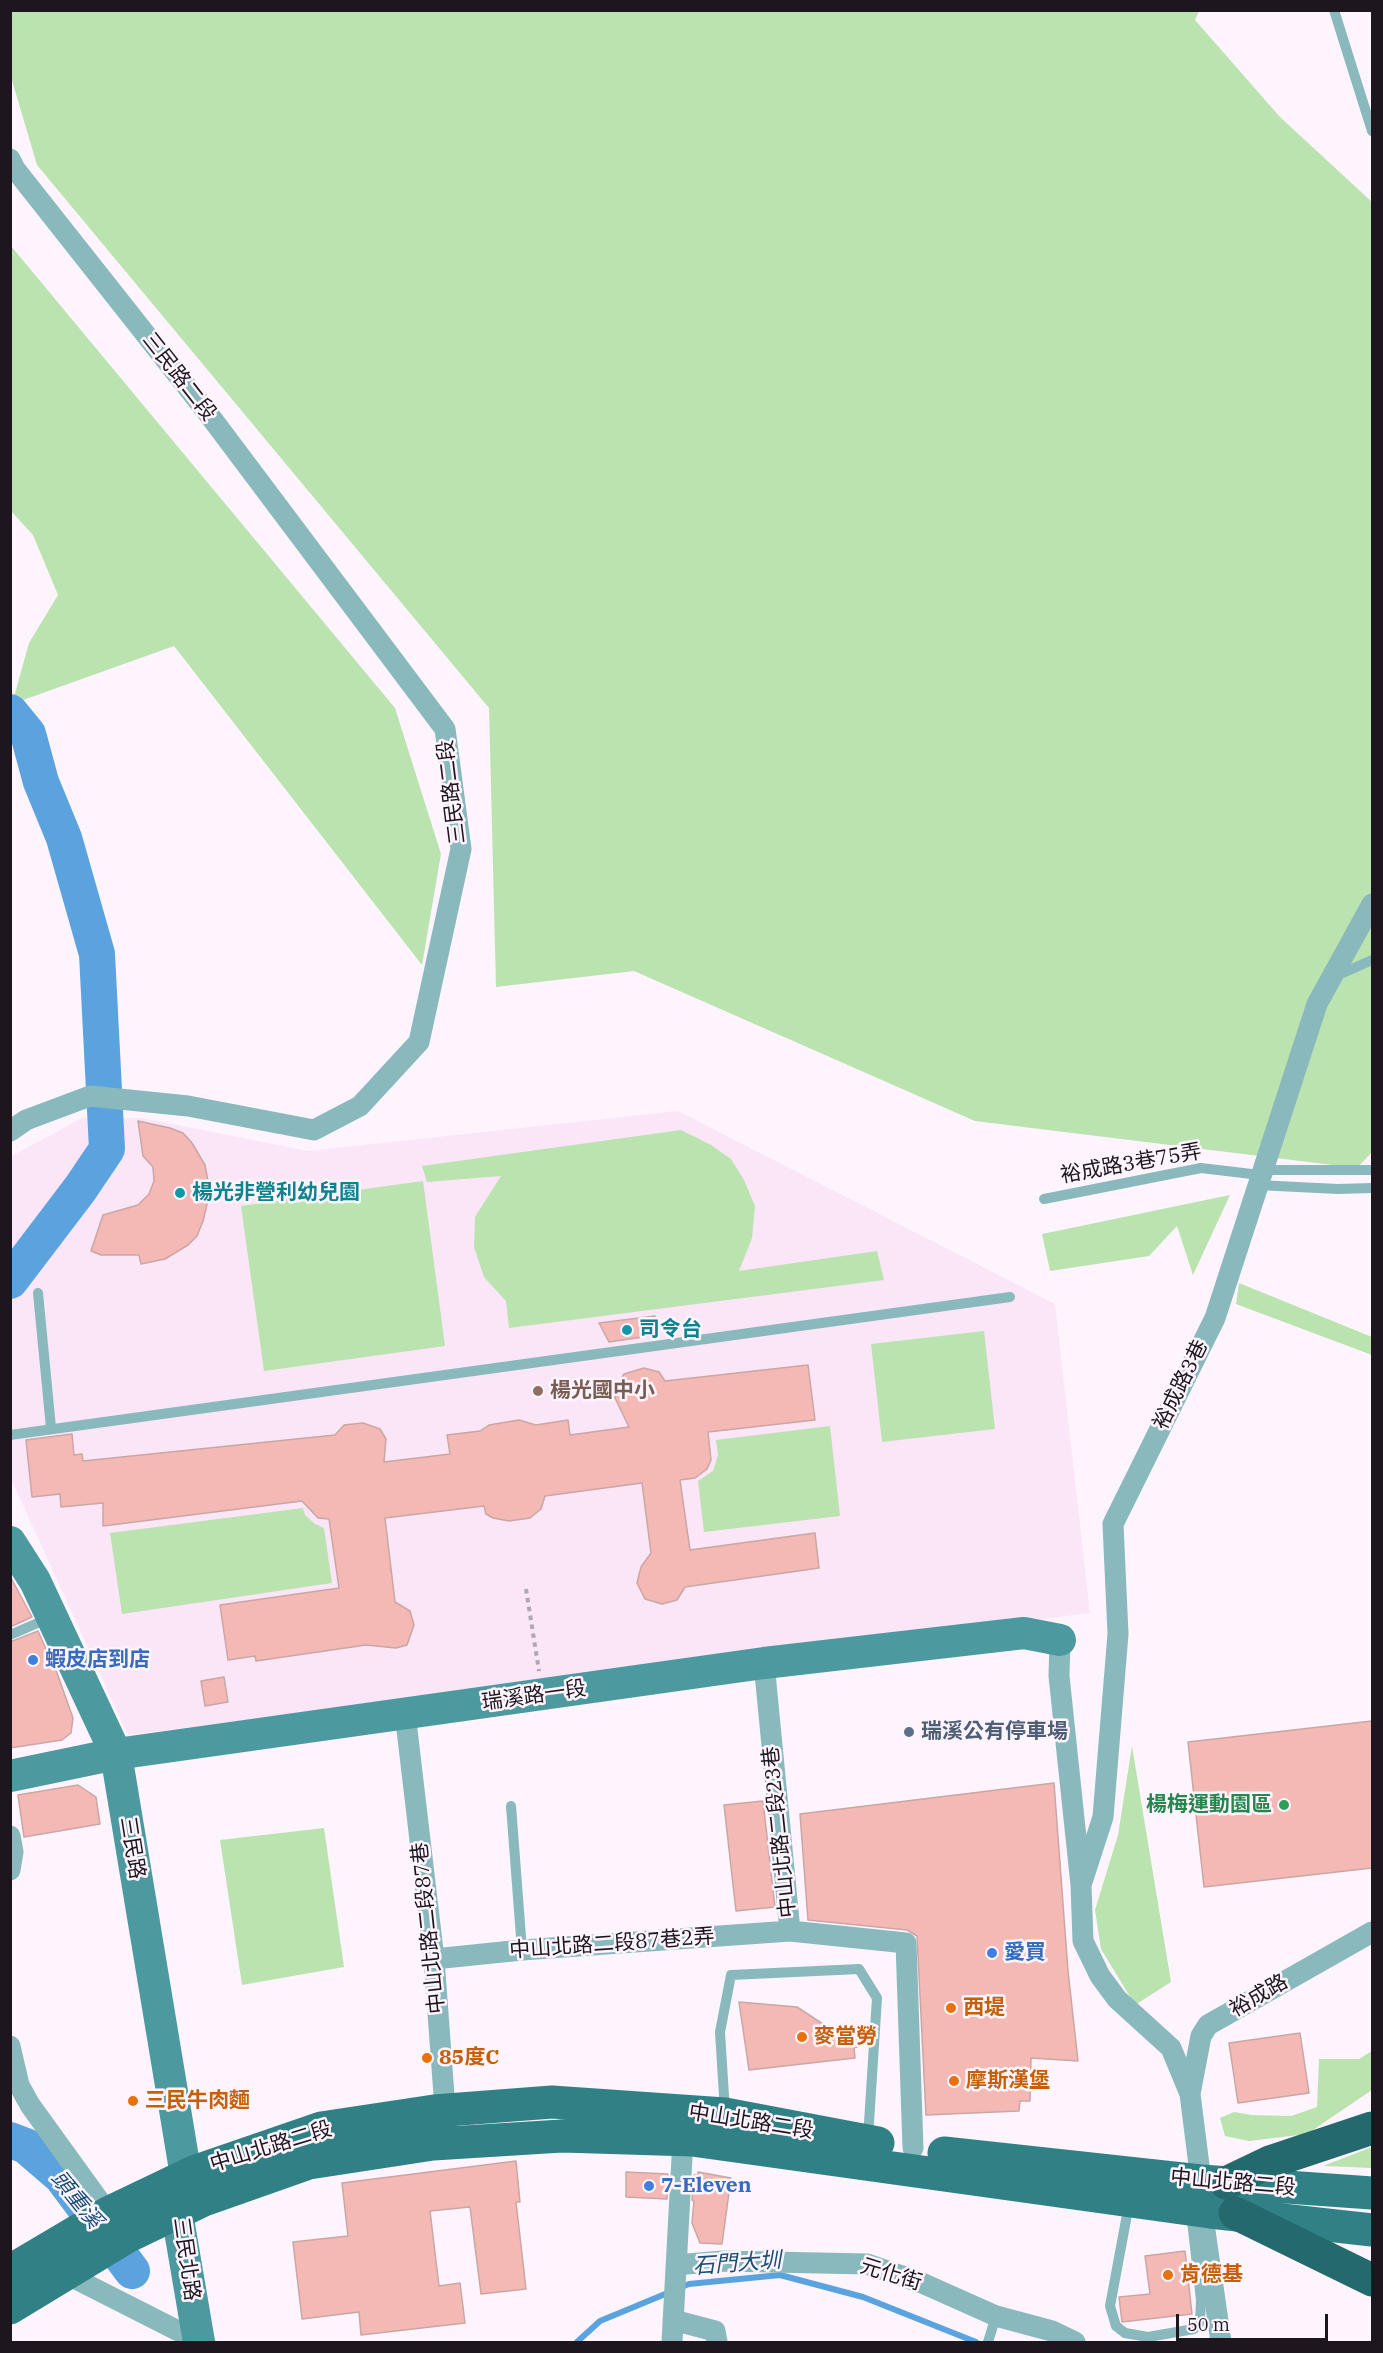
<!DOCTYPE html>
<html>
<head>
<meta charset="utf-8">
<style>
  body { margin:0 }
  #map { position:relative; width:1383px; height:2353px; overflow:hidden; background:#fdf4fe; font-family:"IBM Plex Serif",serif }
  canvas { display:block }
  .frame { position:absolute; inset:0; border:12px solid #1e161f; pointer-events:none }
  .scale { position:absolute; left:1176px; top:2314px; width:152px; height:27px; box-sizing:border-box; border:3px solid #1e161f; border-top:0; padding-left:8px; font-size:18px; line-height:21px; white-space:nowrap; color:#1e161f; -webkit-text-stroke:4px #fdf4fe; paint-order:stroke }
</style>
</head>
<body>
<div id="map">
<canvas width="1383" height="2353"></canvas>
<div class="frame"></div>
<div class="scale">50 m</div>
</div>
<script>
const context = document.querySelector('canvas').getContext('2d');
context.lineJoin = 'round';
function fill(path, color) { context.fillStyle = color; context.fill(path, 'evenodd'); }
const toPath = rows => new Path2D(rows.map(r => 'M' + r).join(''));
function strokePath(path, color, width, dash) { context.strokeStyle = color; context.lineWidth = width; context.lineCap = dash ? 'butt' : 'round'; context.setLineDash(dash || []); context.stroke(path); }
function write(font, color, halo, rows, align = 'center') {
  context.font = font + ' "IBM Plex Serif","Noto Sans TC",serif'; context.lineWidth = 5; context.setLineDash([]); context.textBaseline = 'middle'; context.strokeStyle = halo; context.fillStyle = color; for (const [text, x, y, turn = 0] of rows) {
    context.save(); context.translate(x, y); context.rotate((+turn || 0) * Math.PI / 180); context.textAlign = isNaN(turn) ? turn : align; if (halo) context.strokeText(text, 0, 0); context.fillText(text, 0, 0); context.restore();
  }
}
const education = toPath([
  [678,1111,1055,1304,1090,1613,128,1735,11,1479,10,1157,82,1118,143,1118,308,1151]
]);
const green = toPath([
  [10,11,1199,11,1195,20,1280,117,1372,202,1372,1152,1357,1168,975,1121,634,971,496,987,489,708,37,165,11,77],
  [11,246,395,708,441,854,422,965,174,646,12,704,29,643,58,595,33,535,11,511],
  [681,1130,711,1145,731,1159,744,1180,755,1206,752,1238,739,1271,877,1251,884,1280,509,1328,506,1301,484,1277,474,1247,475,1217,501,1176,427,1182,422,1166],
  [423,1181,445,1346,264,1371,241,1206],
  [1230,1195,1193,1275,1177,1226,1149,1256,1050,1271,1042,1234],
  [1239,1283,1372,1337,1372,1355,1236,1304],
  [984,1331,995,1429,882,1442,871,1344],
  [830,1426,840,1516,704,1532,698,1481,713,1471,718,1455,716,1440],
  [303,1508,305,1515,315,1524,324,1528,332,1583,122,1614,110,1533],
  [1132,1746,1171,1982,1135,2005,1101,1949,1095,1910,1118,1835],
  [324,1828,344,1967,242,1985,220,1840],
  [1372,2051,1372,2090,1307,2134,1249,2141,1225,2136,1220,2118,1234,2112,1252,2115,1291,2116,1317,2107,1319,2059,1359,2059],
  [1372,2147,1372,2168,1323,2166]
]);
const stream = toPath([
  [679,2288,689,2284,780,2275,863,2297,976,2342],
  [577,2342,600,2321,670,2292]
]);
const river = toPath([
  [10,712,28,734,41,782,64,838,97,954,107,1149,80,1189,10,1281],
  [10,2140,26,2146,61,2176,132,2271]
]);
const building = toPath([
  [138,1121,170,1128,183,1133,192,1143,205,1165,210,1192,203,1221,197,1236,188,1245,165,1259,141,1264,139,1255,101,1255,91,1251,103,1215,138,1205,149,1194,154,1181,153,1167,143,1156,138,1121],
  [655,1316,650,1336,609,1342,599,1323,655,1316],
  [808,1365,815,1420,708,1432,711,1460,707,1469,695,1478,680,1480,690,1550,815,1533,819,1568,685,1587,677,1600,662,1604,645,1599,637,1583,641,1567,651,1553,642,1483,545,1496,541,1509,530,1518,509,1521,493,1518,486,1514,484,1506,385,1518,395,1602,410,1611,414,1625,407,1645,396,1648,366,1645,256,1661,255,1656,228,1660,220,1605,339,1588,329,1519,318,1518,302,1501,103,1526,103,1503,61,1507,60,1494,32,1497,26,1440,72,1434,74,1455,82,1454,83,1461,335,1435,344,1425,363,1423,380,1429,386,1439,384,1462,450,1454,447,1435,480,1431,489,1425,519,1420,536,1425,568,1420,570,1435,629,1427,615,1398,617,1386,624,1374,644,1368,659,1372,665,1381,808,1365],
  [10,1576,32,1617,10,1627,10,1576],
  [38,1631,57,1673,73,1718,71,1733,62,1740,10,1748,10,1642,38,1631],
  [224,1677,228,1702,205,1706,201,1681,224,1677],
  [1372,1721,1372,1868,1204,1887,1188,1742,1372,1721],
  [1054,1783,1068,1971,1078,2061,1031,2058,1030,2101,1020,2101,1019,2111,926,2115,917,1936,907,1930,808,1920,800,1814,1054,1783],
  [78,1785,96,1797,100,1824,24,1837,18,1795,78,1785],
  [763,1801,775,1907,736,1911,724,1805,763,1801],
  [739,2002,797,2007,832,2030,855,2027,863,2045,854,2048,855,2058,749,2070,739,2002],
  [1300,2033,1309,2093,1238,2103,1229,2043,1300,2033],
  [516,2161,520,2202,516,2202,526,2289,481,2294,470,2207,430,2211,439,2286,460,2283,465,2323,361,2335,359,2312,302,2319,293,2242,348,2236,342,2183,516,2161],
  [626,2172,668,2174,667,2199,626,2197,626,2172],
  [698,2172,731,2178,722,2244,700,2243,692,2223,694,2201,692,2200,694,2175,698,2175,698,2172],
  [1185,2251,1192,2314,1122,2322,1119,2297,1150,2294,1145,2256,1185,2251]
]);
const path = toPath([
  [526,1589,539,1671]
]);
const lane = toPath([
  [1334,10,1372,131],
  [1334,977,1372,960],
  [1261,1170,1372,1170],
  [1257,1185,1338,1189,1372,1188],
  [1044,1199,1201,1168,1260,1175],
  [38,1293,51,1428],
  [10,1435,1010,1297],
  [10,1635,49,1618],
  [511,1806,522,1950],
  [725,2112,720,2032,731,1975,859,1969,877,1998,868,2138],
  [1129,2204,1110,2306,1116,2326,1125,2333,1148,2337,1194,2329,1200,2322,1201,2300,1191,2212],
  [988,2342,996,2316]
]);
const street = toPath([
  [10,159,15,169,207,412,445,729,461,849,419,1042,360,1106,314,1130,188,1106,90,1096,26,1120,10,1131],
  [1060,1640,1059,1676,1081,1885,1083,1941,1100,1976,1117,1999,1171,2048,1190,2094,1201,2181,1202,2210,1221,2342],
  [764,1663,790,1931],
  [405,1713,434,1959,446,2122],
  [10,1836,13,1852,10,1870],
  [1081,1885,1103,1817,1118,1634,1113,1524,1215,1318,1317,1004,1372,904],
  [434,1959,522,1950,790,1931,906,1943,913,2148],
  [10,2046,19,2085,30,2105,108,2213],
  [1190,2094,1201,2036,1208,2025,1372,1932],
  [687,2264,723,2261,867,2264,922,2283,996,2316,1052,2331,1075,2342],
  [66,2274,200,2342],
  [673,2320,715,2331,717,2342],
  [672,2342,683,2139]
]);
const secondary = toPath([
  [10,1542,35,1581,116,1754,186,2176,177,2213,199,2342],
  [10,1776,116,1754,764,1663,1024,1633,1060,1640]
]);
const primary = toPath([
  [944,2153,1201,2181,1372,2193],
  [10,2271,108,2213,196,2171,321,2128,434,2111,552,2102,725,2114,878,2143],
  [10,2308,127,2237,204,2200,309,2163,433,2144,562,2136,692,2140,1210,2212,1372,2230]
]);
const highway = toPath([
  [1226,2183,1270,2162,1372,2128],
  [1235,2213,1372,2280]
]);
const markers = [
  [180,1193,6,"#0f9aa8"],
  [627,1330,6,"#0f9aa8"],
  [538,1391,6,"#8d6e63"],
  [33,1660,6,"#3f7fe0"],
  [909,1732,6,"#5c6f8a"],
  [1284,1805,6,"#2e9e5b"],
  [992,1953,6,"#3f7fe0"],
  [951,2008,6,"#e8710a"],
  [802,2037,6,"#e8710a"],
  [427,2058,6,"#e8710a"],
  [954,2081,6,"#e8710a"],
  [133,2101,6,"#e8710a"],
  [649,2186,6,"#3f7fe0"],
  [1168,2275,6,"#e8710a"]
];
const streetNames = [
  ["三民路二段",179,377,52],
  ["三民路二段",452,792,-97],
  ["裕成路3巷75弄",1131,1164,-10],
  ["裕成路3巷",1181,1385,-64],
  ["瑞溪路一段",534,1696,-8],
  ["中山北路二段23巷",780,1832,-96],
  ["三民路",132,1848,81],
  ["中山北路二段87巷",429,1928,-96],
  ["中山北路二段87巷2弄",612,1944,-4],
  ["裕成路",1259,1996,-30],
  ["中山北路二段",751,2122,9],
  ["中山北路二段",271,2147,-17],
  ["中山北路二段",1233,2183,5],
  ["三民北路",186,2259,82],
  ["元化街",891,2275,17]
];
const cultureNames = [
  ["楊光非營利幼兒園",192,1193],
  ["司令台",639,1330]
];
const educationNames = [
  ["楊光國中小",550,1391]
];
const shopNames = [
  ["蝦皮店到店",45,1660],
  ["愛買",1004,1953],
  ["7-Eleven",661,2186]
];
const serviceNames = [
  ["瑞溪公有停車場",921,1732]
];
const leisureNames = [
  ["楊梅運動園區",1272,1805]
];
const foodNames = [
  ["西堤",963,2008],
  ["麥當勞",814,2037],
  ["85度C",439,2058],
  ["摩斯漢堡",966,2081],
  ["三民牛肉麵",145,2101],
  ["肯德基",1180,2275]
];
const waterNames = [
  ["頭重溪",76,2200,51],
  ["石門大圳",737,2264,-4]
];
fill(education, '#fae6f7');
fill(green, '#bbe3b0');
strokePath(stream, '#5ba3de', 6);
strokePath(river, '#5ba3de', 36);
fill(building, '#f4b9b5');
strokePath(building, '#caa6a4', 1.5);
strokePath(path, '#b0a7b1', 4, [4.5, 4.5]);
strokePath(lane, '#89b9bc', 10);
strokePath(street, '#89b9bc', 21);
strokePath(secondary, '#4c9a9f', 32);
strokePath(primary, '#308185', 33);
strokePath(highway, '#24696d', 33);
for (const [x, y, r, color] of markers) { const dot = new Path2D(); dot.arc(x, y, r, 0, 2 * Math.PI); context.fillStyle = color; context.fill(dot); strokePath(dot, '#fdf4fe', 2); }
write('21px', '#1e161f', '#fdf4fe', streetNames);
write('bold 21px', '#0d838f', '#fdf4fe', cultureNames, 'left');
write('bold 21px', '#785e54', '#fdf4fe', educationNames, 'left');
write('bold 21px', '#366cbe', '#fdf4fe', shopNames, 'left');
write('bold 21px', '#4e5e75', '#fdf4fe', serviceNames, 'left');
write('bold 21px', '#27864d', '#fdf4fe', leisureNames, 'right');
write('bold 21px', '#c56008', '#fdf4fe', foodNames, 'left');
write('italic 22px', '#1a4e76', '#fdf4fe', waterNames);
</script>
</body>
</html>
